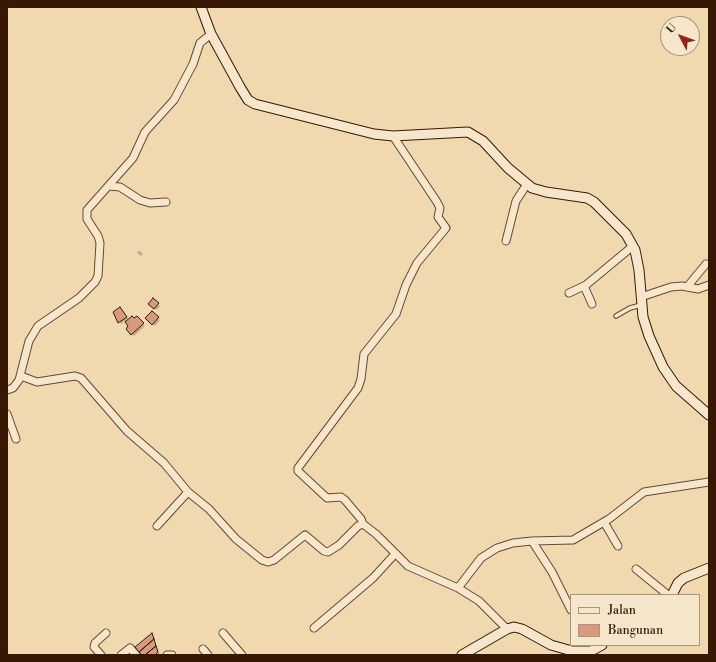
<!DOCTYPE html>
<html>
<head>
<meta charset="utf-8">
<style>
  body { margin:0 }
  #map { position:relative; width:716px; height:662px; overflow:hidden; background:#f1d9af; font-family:"Libre Bodoni",serif }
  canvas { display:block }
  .frame { position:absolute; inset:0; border:8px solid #381804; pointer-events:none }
  .legend { position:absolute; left:570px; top:594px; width:130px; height:52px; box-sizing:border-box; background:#f6e6cb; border:1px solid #aa947b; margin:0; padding:5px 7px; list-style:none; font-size:12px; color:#381804 }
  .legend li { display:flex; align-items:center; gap:8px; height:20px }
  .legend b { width:20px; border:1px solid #aa947b }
  .north { position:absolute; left:660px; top:16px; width:40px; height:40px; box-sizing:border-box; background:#f6e6cb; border:1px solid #aa947b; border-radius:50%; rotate:311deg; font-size:11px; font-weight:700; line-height:16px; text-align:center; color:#381804 }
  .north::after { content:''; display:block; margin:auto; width:14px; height:18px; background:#8f2418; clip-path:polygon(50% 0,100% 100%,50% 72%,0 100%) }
</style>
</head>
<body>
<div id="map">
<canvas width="716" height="662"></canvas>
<div class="frame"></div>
<ul class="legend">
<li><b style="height:5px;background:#f6e6cb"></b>Jalan</li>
<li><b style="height:11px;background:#d79a7f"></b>Bangunan</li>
</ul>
<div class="north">U</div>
</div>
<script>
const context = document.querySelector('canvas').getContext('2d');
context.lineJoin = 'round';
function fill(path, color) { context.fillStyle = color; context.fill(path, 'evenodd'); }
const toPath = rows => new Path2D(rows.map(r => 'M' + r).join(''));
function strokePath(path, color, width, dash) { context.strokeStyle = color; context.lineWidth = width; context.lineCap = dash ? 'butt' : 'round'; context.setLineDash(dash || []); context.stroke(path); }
const shadow = toPath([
  [139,250,143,254,141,256,137,253],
  [153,300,160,306,157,310,151,306],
  [122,310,129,320,137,317,145,326,134,336,127,329,130,326,125,321,121,324,114,312],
  [152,312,160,320,155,326,146,318],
  [152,634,160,655,143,655]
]);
const building = toPath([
  [153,298,159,303,154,309,148,304,153,298],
  [120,307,127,317,118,323,113,312,120,307],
  [152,311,159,317,152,325,145,318,152,311],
  [132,316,134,318,137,316,144,323,131,335,126,329,128,326,125,322,132,316],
  [152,633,154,639,139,652,135,647,152,633],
  [154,639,156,646,145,655,142,655,139,652,154,639],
  [156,646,158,652,155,655,145,655,156,646]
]);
const lane = toPath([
  [616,316,630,308,641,305]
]);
const street = toPath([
  [109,186,120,187,140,200,150,203,166,202],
  [506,241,516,201,527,184],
  [584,286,592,304],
  [687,287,706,264],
  [569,293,586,285,633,246],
  [641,297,671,287,682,286,698,289,709,285],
  [21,376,37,382,75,376,81,378,127,431,164,463,188,492,209,509,236,539,262,560,268,562,274,560,305,535,324,551,328,552,339,545,358,526,363,524,376,534,408,566,458,588,479,601,507,629],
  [7,390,13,388,19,380,29,341,38,326,79,298,95,282,98,276,100,243,98,236,87,219,87,210,133,158,145,132,174,100,193,64,200,43,211,34],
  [7,414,16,439],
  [604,522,618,546],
  [363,524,361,519,345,500,341,497,327,498,298,471,298,468,358,388,361,379,364,354,396,314,406,285,417,263,446,228,438,217,440,208,437,202,393,136],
  [157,526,188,492],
  [532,541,552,572,571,610],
  [636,569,668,595],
  [458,588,481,558,497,548,513,543,532,541,573,540,609,519,644,492,709,482],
  [314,628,373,578,395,554],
  [223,633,242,655],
  [203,649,208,655],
  [101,655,94,647,95,643,106,633],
  [121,655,130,648,136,655],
  [167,655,172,655]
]);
const secondary = toPath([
  [201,7,211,34,240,87,248,100,255,104,374,134,393,136,468,132,483,141,508,168,532,188,546,192,587,198,594,202,626,234,635,250,639,270,643,317,649,336,663,367,676,386,709,415],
  [672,595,678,583,684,578,709,568],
  [462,655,507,629,514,627,522,629,551,645,572,651,591,651,602,645]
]);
fill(shadow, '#0003');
fill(building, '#d79a7f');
strokePath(building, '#381804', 1);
strokePath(lane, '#66482f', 5.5);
strokePath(street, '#66482f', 9);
strokePath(secondary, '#381804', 11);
strokePath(lane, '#f6e6cb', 3.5);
strokePath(street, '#f6e6cb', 7);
strokePath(secondary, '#f6e6cb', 9);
</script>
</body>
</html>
